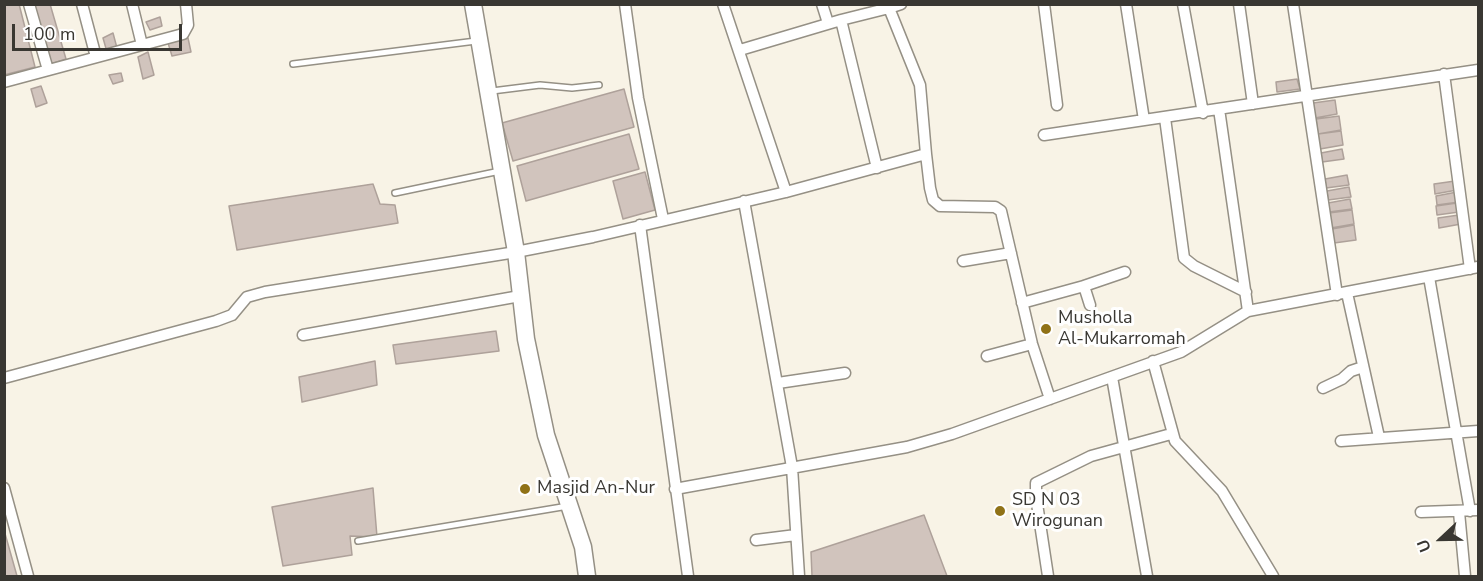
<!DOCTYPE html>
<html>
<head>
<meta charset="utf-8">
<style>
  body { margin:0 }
  #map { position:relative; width:1483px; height:581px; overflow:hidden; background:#f8f3e6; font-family:"Nunito Sans",sans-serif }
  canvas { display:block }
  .frame { position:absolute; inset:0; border:6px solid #393732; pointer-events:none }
  .north { position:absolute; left:1411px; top:509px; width:60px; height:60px; -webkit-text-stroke:4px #fff; paint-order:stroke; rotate:248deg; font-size:16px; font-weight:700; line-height:24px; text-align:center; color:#393732 }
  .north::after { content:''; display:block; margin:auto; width:21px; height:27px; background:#393732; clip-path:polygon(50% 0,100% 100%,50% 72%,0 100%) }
  .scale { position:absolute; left:12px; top:24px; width:170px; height:27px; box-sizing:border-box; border:3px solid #393732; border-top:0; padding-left:8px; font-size:18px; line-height:21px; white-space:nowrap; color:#393732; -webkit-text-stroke:4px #fff; paint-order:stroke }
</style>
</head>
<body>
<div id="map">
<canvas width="1483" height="581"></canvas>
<div class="frame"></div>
<div class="north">U</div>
<div class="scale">100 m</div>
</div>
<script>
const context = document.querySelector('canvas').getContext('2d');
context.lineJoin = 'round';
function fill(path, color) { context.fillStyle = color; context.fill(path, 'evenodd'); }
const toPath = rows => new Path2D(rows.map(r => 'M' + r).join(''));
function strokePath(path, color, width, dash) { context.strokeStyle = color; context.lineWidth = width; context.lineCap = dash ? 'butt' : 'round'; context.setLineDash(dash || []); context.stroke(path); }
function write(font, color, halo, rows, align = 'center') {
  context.font = font + ' "Nunito Sans",sans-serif'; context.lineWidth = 6; context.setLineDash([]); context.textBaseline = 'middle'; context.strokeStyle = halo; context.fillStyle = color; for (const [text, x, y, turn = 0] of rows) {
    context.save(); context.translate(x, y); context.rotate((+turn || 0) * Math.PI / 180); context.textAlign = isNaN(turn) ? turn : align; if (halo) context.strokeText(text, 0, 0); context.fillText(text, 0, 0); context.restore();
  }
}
const building = toPath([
  [4,4,19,4,35,67,4,75,4,4],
  [33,4,50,4,66,59,51,64,33,4],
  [160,17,162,26,150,30,146,22,160,17],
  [113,33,117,48,107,52,103,38,113,33],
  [188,38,191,52,172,56,168,43,188,38],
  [148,52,154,75,143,79,138,57,148,52],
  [121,73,123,81,113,84,109,75,121,73],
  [1297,79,1300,89,1277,92,1276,82,1297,79],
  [41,86,47,103,36,107,31,89,41,86],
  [624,89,634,127,513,161,502,123,624,89],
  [1335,100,1337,114,1315,118,1313,103,1335,100],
  [1339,116,1341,130,1318,134,1316,119,1339,116],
  [1341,131,1343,145,1320,149,1318,134,1341,131],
  [629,134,639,169,526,201,517,166,629,134],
  [1342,149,1344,159,1322,162,1321,153,1342,149],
  [645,172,655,210,623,219,613,181,645,172],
  [1347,175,1349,185,1326,188,1325,179,1347,175],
  [1455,181,1457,190,1435,194,1434,184,1455,181],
  [373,184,380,204,395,205,398,223,237,250,229,206,373,184],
  [1349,187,1351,197,1328,200,1327,191,1349,187],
  [1457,192,1459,202,1437,205,1436,196,1457,192],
  [1350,199,1352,209,1329,212,1328,203,1350,199],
  [1457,203,1459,212,1437,215,1436,206,1457,203],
  [1352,210,1354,224,1331,228,1329,213,1352,210],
  [1459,215,1461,224,1439,228,1438,218,1459,215],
  [1354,225,1356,240,1334,243,1332,229,1354,225],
  [496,331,499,351,396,364,393,345,496,331],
  [375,361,377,385,302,402,299,377,375,361],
  [373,488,377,537,350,536,352,555,283,566,272,507,373,488],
  [924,515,947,576,812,576,811,552,924,515],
  [4,530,17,576,4,576,4,530]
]);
const lane = toPath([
  [293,64,476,41],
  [492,91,540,85,572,88,599,85],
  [395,193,500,171],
  [358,541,568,506]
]);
const street = toPath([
  [29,4,48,70],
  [82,4,96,57],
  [132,4,142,45],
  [625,4,638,98,663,219],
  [723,4,786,192],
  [822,4,828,23],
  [1044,4,1057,105],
  [1126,4,1144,120],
  [1183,4,1203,113],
  [1239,4,1253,104],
  [1293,4,1337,295],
  [841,20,889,8,887,4],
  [740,50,841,20,877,168],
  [1444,74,1470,269],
  [4,82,183,34,188,25,186,4],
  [1219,109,1248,311],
  [1165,118,1184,258,1194,266,1246,292],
  [1044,135,1478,70],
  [926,154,930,188,933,200,940,206,995,207,1001,211,1032,344,1050,399],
  [744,201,792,467,799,576],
  [640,225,688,576],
  [963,261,1011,253],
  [1429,277,1470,511],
  [1084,286,1125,272],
  [1347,293,1379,437],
  [1022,303,1084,286,1090,305],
  [303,335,520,296],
  [987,356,1032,344],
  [1153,361,1175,441,1222,491,1273,576],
  [1112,377,1147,576],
  [4,378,216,321,232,315,247,297,265,292,516,252,593,237,786,192,926,154,920,85,889,8,901,4],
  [778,383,845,373],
  [1323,388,1342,379,1351,371,1363,367],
  [1341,441,1478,431],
  [4,488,28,576],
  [675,489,907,447,952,434,1181,352,1248,311,1478,267],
  [1421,512,1478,510],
  [1459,512,1465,576],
  [756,540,796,535],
  [1048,576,1036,497,1036,483,1091,456,1171,434]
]);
const secondary = toPath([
  [473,4,516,252,526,339,546,435,583,547,587,576]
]);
const markers = [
  [1046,329,6,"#907217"],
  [525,489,6,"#907217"],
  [1000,511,6,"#907217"]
];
const poiNames = [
  ["Musholla",1058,319],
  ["Al-Mukarromah",1058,340],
  ["Masjid An-Nur",537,489],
  ["SD N 03",1012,501],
  ["Wirogunan",1012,522]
];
fill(building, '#d1c4bd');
strokePath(building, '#aea19a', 1.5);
strokePath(lane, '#959085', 8);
strokePath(street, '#959085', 13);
strokePath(secondary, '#959085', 19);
strokePath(lane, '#fff', 5);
strokePath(street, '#fff', 10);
strokePath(secondary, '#fff', 16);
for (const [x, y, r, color] of markers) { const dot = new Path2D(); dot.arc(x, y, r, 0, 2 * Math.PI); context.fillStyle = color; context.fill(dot); strokePath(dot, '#fff', 2); }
write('18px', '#393732', '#fff', poiNames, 'left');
</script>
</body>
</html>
